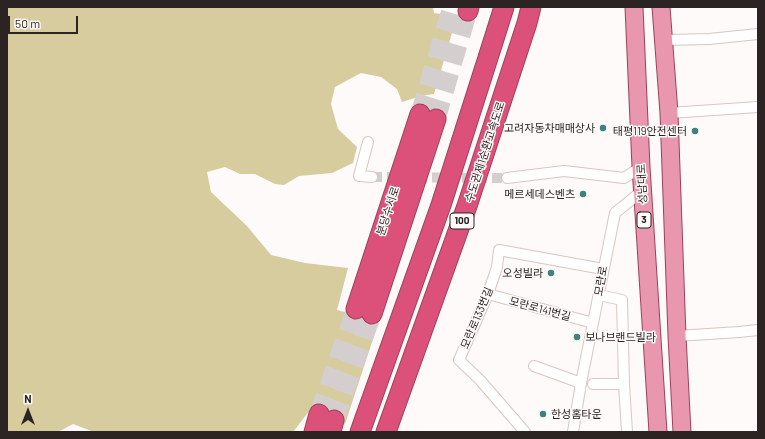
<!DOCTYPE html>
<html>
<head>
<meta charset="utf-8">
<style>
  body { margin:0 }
  #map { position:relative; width:765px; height:439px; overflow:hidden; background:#fefaf9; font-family:Barlow,sans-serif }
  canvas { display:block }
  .frame { position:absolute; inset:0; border:8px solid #2b2422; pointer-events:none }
  .north { position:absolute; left:8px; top:391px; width:40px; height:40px; -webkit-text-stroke:3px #fefaf9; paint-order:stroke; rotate:0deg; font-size:11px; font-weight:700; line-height:16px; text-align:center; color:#2b2422 }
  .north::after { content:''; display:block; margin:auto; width:14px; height:18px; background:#2b2422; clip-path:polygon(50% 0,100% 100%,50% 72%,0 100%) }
  .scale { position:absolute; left:8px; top:16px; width:70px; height:18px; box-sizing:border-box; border:2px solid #2b2422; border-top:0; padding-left:5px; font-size:12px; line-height:14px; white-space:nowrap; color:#2b2422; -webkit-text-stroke:3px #fefaf9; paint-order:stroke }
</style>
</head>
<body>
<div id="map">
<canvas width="765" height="439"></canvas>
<div class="frame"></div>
<div class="north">N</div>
<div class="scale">50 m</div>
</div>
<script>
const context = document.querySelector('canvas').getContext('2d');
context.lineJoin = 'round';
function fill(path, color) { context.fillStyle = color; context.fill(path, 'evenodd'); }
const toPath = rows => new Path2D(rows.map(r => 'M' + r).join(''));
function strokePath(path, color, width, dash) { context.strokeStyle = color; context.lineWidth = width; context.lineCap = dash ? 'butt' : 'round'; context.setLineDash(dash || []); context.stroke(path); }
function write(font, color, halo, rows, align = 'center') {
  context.font = font + ' Barlow,"Noto Sans KR",sans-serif'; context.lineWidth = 3; context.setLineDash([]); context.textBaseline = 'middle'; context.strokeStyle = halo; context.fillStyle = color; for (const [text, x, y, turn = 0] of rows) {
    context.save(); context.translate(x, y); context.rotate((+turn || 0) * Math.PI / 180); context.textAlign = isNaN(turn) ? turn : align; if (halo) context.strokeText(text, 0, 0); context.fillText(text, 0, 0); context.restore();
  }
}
const green = toPath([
  [7,7,433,7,434,13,457,16,434,94,421,96,402,102,397,89,381,77,361,73,335,87,331,104,338,129,357,147,353,163,332,173,299,176,284,185,275,184,255,174,240,174,225,167,207,172,211,192,247,226,271,255,305,263,348,268,337,310,379,321,345,424,310,410,293,432,94,432,73,424,58,432,7,432]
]);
const streetTunnel = toPath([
  [372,177,507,178]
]);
const highwayTunnel = toPath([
  [420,114,452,7],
  [436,119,468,11],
  [319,414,356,309],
  [334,420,372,314]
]);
const street = toPath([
  [664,40,709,39,758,34],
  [669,113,758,107],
  [368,142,359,176,372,177],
  [507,178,564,171,624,178,641,167],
  [488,294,593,323],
  [599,295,622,300,624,384,627,432],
  [677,336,739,332,758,330],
  [534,366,581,383],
  [593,384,624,384],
  [525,432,480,380,459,360,488,294,497,267,499,250,603,269],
  [573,432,581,383,615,213,642,191]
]);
const primary = toPath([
  [634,7,641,167,658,432],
  [661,7,669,113,677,336,682,432]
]);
const highway = toPath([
  [468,11,469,7],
  [356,309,420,114],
  [372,314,436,119],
  [314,432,319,414],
  [331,432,334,420],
  [360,432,441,205,493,42,504,7],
  [386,432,467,206,527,23,531,7]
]);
const markers = [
  [603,128,4,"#3d837c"],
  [695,131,4,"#3d837c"],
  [583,194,4,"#3d837c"],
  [551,273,4,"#3d837c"],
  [577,337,4,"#3d837c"],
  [543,414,4,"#3d837c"]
];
const shields = [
  [644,220,14],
  [462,221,24]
];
const shieldNames = [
  ["3",644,220],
  ["100",462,221]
];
const poiNames = [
  ["고려자동차매매상사",595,128],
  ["태평119안전센터",687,131],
  ["메르세데스벤츠",575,194],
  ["오성빌라",543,273],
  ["보나브랜드빌라",585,337,"left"],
  ["한성홈타운",551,414,"left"]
];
const streetNames = [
  ["수도권제1순환고속도로",485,152,-72],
  ["성남대로",642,184,-93],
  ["분당수서로",388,211,-72],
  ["모란로",601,281,-80],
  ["모란로141번길",540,309,15],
  ["모란로133번길",477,318,-67]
];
fill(green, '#d7cc9d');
strokePath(streetTunnel, '#d4cfce', 10, [10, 5]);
strokePath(highwayTunnel, '#d4cfce', 19, [19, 10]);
strokePath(street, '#d9c6c0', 12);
strokePath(primary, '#9d415b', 19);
strokePath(highway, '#9d415b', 21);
strokePath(street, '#fff', 10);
strokePath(primary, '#e997af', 17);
strokePath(highway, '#db517a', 19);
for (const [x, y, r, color] of markers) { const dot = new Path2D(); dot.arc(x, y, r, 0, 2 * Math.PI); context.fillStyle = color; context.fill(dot); strokePath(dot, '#fefaf9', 1.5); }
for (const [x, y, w] of shields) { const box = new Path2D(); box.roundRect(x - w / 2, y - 8, w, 16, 3); context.fillStyle = '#fefaf9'; context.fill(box); strokePath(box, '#2b2422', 1); }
write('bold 10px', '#2b2422', null, shieldNames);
write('11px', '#2b2422', '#fefaf9', poiNames, 'right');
write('11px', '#2b2422', '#fefaf9', streetNames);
</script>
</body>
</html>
